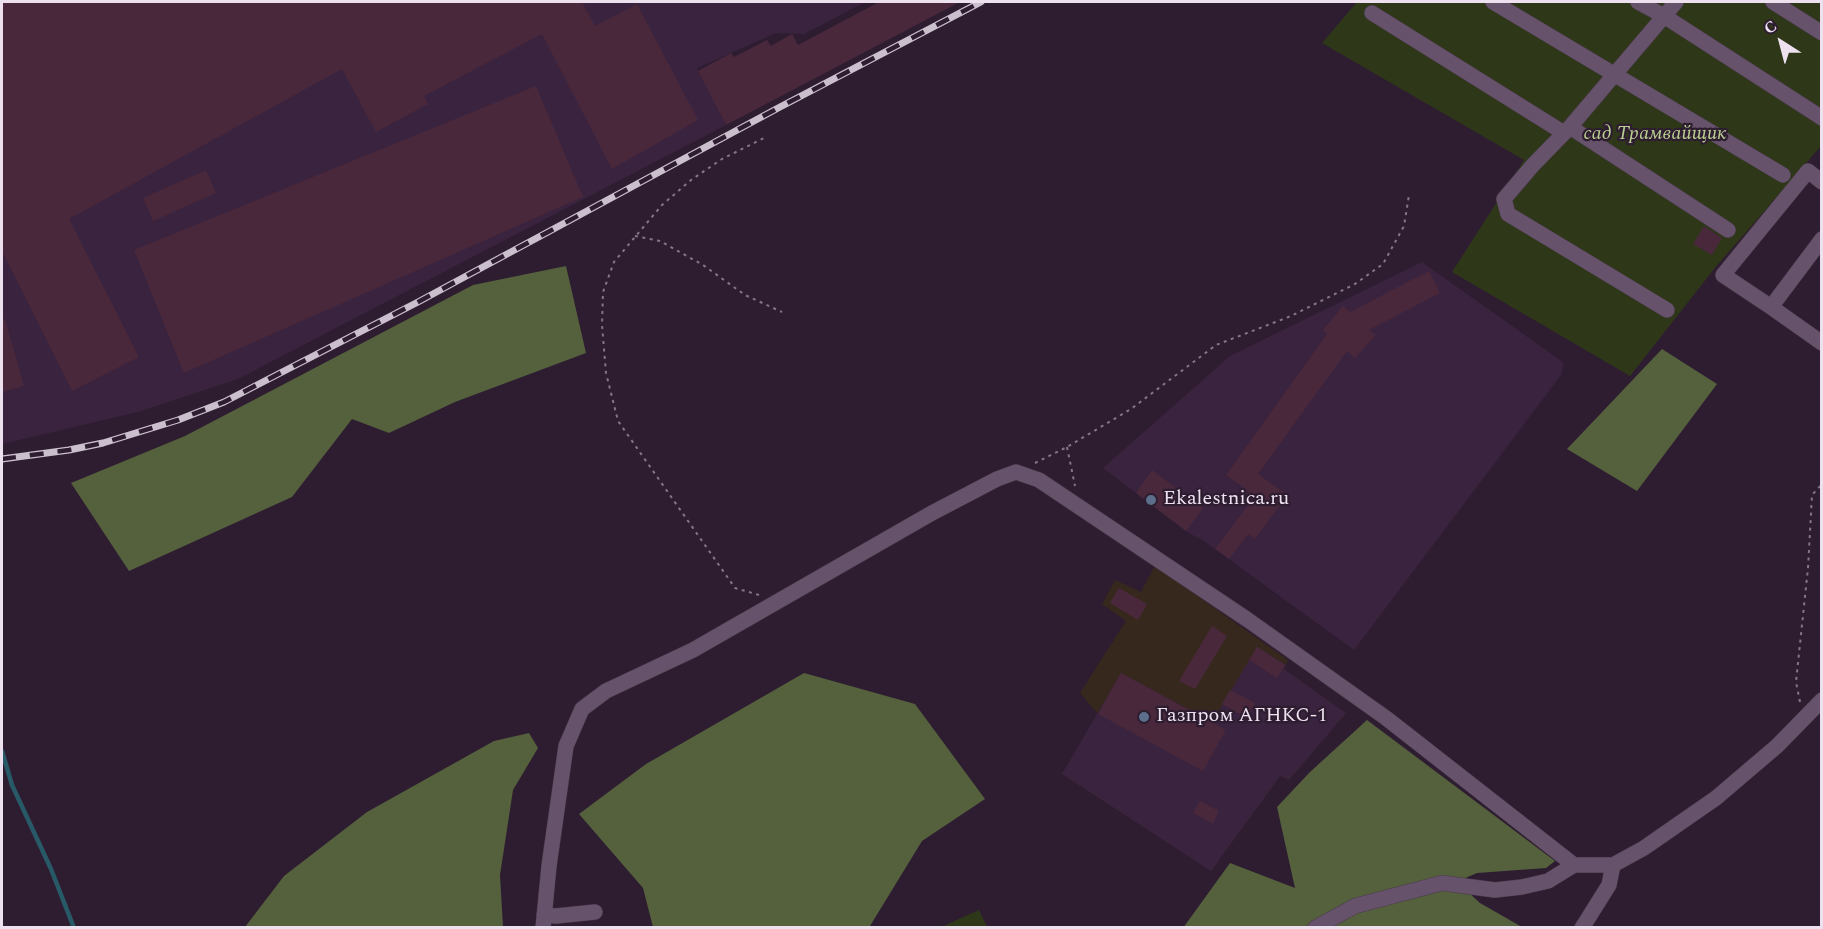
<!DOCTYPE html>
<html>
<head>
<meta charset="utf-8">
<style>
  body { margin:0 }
  #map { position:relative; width:1823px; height:929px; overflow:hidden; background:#2e1d31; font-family:Spectral,serif }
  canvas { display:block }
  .frame { position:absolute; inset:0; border:3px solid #ede1ef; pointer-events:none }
  .north { position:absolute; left:1751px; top:12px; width:60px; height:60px; -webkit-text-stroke:4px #2e1d31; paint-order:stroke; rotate:324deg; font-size:16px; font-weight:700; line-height:24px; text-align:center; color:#ede1ef }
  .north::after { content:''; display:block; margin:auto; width:21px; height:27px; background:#ede1ef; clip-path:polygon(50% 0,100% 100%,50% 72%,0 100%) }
</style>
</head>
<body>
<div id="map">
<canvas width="1823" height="929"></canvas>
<div class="frame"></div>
<div class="north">С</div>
</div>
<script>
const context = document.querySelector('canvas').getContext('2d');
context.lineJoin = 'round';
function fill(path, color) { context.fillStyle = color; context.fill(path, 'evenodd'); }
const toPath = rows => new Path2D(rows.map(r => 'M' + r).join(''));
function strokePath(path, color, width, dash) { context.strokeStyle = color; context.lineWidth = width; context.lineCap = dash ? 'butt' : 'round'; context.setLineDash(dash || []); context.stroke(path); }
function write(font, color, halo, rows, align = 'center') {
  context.font = font + ' Spectral,serif'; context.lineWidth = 4.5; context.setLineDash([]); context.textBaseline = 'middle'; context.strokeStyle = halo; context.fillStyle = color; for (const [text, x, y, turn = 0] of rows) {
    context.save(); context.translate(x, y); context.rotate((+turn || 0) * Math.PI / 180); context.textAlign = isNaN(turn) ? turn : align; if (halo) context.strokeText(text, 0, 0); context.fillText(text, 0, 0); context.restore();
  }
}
const commercial = toPath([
  [1155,566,1288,660,1284,669,1346,713,1289,780,1280,776,1211,871,1062,774,1098,714,1080,693,1126,621,1102,604,1115,580,1141,592]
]);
const built = toPath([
  [2,2,865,2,804,34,776,33,697,68,726,125,238,379,138,412,2,444],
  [1422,262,1564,363,1561,375,1354,650,1201,539,1190,534,1103,468,1230,356],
  [1257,647,1286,665,1284,669,1346,713,1289,780,1280,776,1211,871,1062,774,1121,673,1212,722]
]);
const green = toPath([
  [1357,2,1821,2,1821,146,1714,269,1630,376,1452,272,1524,160,1322,43],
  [979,910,987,927,941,927]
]);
const forest = toPath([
  [566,266,586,353,455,402,389,433,352,419,292,497,129,571,71,483,185,436,473,285],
  [1662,349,1717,384,1637,491,1567,449],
  [804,673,915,704,985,799,922,841,870,926,864,928,653,927,643,888,579,814,646,764],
  [1367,720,1555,861,1546,868,1477,873,1463,879,1466,890,1480,903,1522,927,1183,928,1230,863,1295,888,1277,807,1310,772],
  [529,733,538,748,513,790,500,875,503,927,245,927,284,876,367,812,494,741]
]);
const stream = toPath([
  [2,751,12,785,51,869,74,928]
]);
const building = toPath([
  [2,2,582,2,595,26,637,4,698,120,612,169,542,34,424,96,428,104,376,132,342,69,69,219,139,357,72,391,2,251],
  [879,2,960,2,726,125,698,71,731,53,734,57,767,40,771,46,792,34,798,45],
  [536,86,583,197,184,373,134,250],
  [206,170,216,193,153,221,143,198],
  [1704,226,1722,238,1712,255,1693,244],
  [1429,271,1440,293,1369,330,1376,335,1355,358,1347,351,1258,474,1287,495,1255,539,1248,534,1229,559,1215,549,1255,496,1226,475,1327,334,1323,330,1343,306,1350,312],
  [5,319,24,386,2,392,2,320],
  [1152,470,1203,508,1186,531,1136,493],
  [1119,588,1147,604,1138,620,1110,603],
  [1212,626,1227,636,1195,689,1179,681],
  [1257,647,1285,665,1277,678,1249,660],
  [1121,673,1226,730,1203,771,1098,714],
  [1230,690,1255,703,1247,718,1222,704],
  [1200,801,1219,811,1213,824,1193,813]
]);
const path = toPath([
  [635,236,660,241,703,265,745,295,782,312],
  [1067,447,1075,486],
  [1035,463,1067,447,1131,409,1216,345,1291,316,1355,284,1383,264,1404,226,1409,195],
  [759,595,735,588,618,421,606,373,602,325,603,292,614,262,662,205,691,180,722,159,764,138],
  [1800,702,1796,682,1808,568,1812,495,1822,484]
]);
const minor = toPath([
  [1493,2,1783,175],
  [1638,2,1664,16,1822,118],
  [1773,2,1822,33],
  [1372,13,1564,133],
  [1570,127,1728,230],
  [1822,182,1808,171,1723,275,1771,307,1822,343],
  [1771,307,1822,239],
  [1667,310,1508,214,1504,199,1533,165,1570,127,1676,2],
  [544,915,556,916,595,912],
  [543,928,549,866,566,746,582,709,606,691,693,650,932,513,997,479,1016,472,1039,480,1248,620,1386,718,1574,865,1613,865,1644,848,1716,798,1777,746,1822,700],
  [1315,928,1355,906,1442,883,1495,890,1522,887,1548,881,1574,865],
  [1582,928,1609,885,1613,865]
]);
const rail = toPath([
  [2,459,69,450,103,443,178,420,224,402,418,302,780,107,981,2]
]);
const markers = [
  [1151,500,6,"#5c6f8a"],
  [1144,717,6,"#5c6f8a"]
];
const parkNames = [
  ["сад Трамвайщик",1655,135]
];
const poiNames = [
  ["Ekalestnica.ru",1163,500],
  ["Газпром АГНКС-1",1156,717]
];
fill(commercial, '#37281d');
fill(built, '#3a233e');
fill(green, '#2e3818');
fill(forest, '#54613c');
strokePath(stream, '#285967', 4.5);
fill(building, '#49283c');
strokePath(minor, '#4a3b4c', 16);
strokePath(path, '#857687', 2, [3, 4.5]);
strokePath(minor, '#66526a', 15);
strokePath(rail, '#cbbecd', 7);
strokePath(rail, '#2e1d31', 4.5, [14]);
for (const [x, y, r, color] of markers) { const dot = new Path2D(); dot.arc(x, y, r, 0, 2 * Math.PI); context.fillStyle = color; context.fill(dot); strokePath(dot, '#2e1d31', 2); }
write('italic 20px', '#b9cf90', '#2e1d31', parkNames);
write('20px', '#ede1ef', '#2e1d31', poiNames, 'left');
</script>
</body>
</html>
